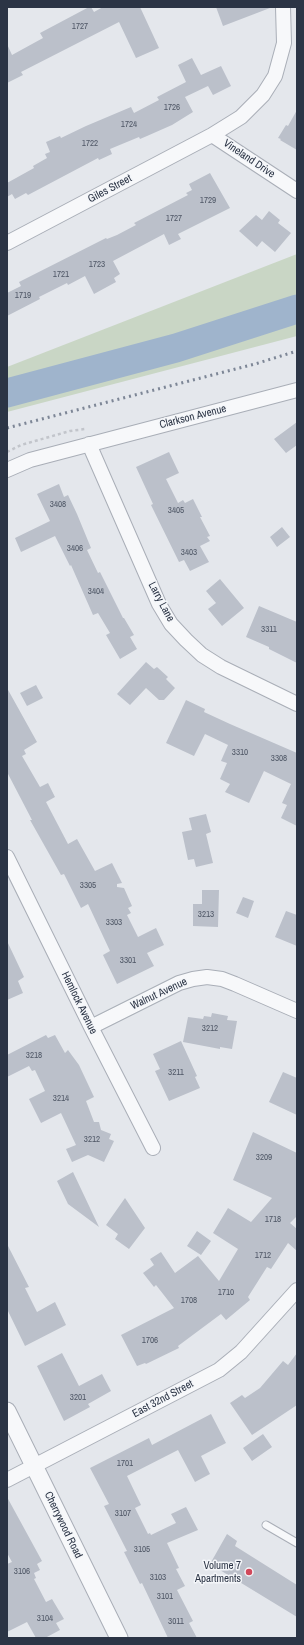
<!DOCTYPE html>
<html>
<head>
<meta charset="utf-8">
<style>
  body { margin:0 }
  #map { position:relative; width:304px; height:1645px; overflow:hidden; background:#e4e7ec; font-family:"Archivo Narrow",sans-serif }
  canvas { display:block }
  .frame { position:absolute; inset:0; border:8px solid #2b3445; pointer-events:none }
</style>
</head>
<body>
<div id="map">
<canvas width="304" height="1645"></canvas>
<div class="frame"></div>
</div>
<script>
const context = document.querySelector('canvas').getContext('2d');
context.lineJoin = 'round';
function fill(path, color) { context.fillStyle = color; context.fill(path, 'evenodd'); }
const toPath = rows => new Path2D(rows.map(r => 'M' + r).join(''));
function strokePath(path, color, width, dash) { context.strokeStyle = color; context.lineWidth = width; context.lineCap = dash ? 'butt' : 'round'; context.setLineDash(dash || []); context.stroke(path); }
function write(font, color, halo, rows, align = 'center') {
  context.font = font + ' "Archivo Narrow",sans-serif'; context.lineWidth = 3; context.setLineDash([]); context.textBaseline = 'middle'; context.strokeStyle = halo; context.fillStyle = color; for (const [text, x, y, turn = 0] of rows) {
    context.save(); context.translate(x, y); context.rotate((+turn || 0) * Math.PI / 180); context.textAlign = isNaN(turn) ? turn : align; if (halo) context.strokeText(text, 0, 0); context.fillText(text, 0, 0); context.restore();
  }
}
const green = toPath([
  [297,254,297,336,7,412,7,367]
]);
const river = toPath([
  [7,393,176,348,297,309]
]);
const building = toPath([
  [89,7,91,7,94,12,103,7,140,7,159,48,136,58,119,22,21,72,23,75,7,83,7,44,12,55,43,38,40,33],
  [216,7,270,7,270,8,223,26],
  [192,58,201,75,221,66,231,86,213,95,208,86,185,97,193,112,172,125,147,136,140,139,139,137,110,149,112,154,99,160,98,158,28,195,26,193,15,199,12,194,7,197,7,183,34,168,33,166,47,158,45,154,50,152,46,142,60,136,61,138,86,126,131,107,134,113,159,100,157,97,186,82,178,65],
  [297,110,297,150,280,140,281,139,278,138,286,125,288,126],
  [210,173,230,208,178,234,181,239,169,245,164,234,113,261,120,274,114,278,116,282,94,294,85,276,68,285,67,283,39,297,40,299,7,316,7,293,21,286,19,282,106,238,107,239,117,235,136,225,134,223,188,195,186,193,192,190,189,184],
  [269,211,280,220,278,223,291,233,275,252,262,241,257,247,239,231,256,215,262,220],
  [297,422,297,445,286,453,274,439],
  [169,452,179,473,166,479,178,503,183,500,185,503,193,499,202,517,200,517,210,536,207,537,210,541,200,546,209,562,190,571,184,560,179,562,151,505,153,504,136,467],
  [59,484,64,497,68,495,77,514,91,548,87,550,98,573,100,572,123,618,124,618,134,635,130,637,137,649,120,659,106,635,110,633,98,613,93,615,71,565,70,566,55,536,21,552,15,538,50,521,37,494],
  [282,527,290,537,277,547,270,537],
  [220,579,244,608,222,626,208,609,216,603,206,591],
  [259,606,297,622,297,663,269,649,269,647,246,637],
  [146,662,154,669,157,667,168,677,166,679,175,688,164,700,159,700,146,688,130,705,117,694],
  [36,685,43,698,27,706,20,693],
  [7,688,37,742,24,750,26,754,22,756,40,787,48,783,55,797,46,802,68,844,77,839,95,871,112,863,122,883,117,884,117,887,124,888,132,906,128,908,131,913,127,915,138,937,156,928,164,945,147,953,154,966,117,984,103,955,110,951,88,904,81,908,64,874,61,875,34,827,30,820,32,820,7,772],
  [186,700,205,709,204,712,230,724,297,753,297,826,281,818,287,805,282,803,291,784,264,771,249,803,225,792,230,784,220,779,227,763,221,761,228,745,205,734,194,756,166,743],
  [206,814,211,832,206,834,213,863,196,867,194,859,188,860,182,832,192,830,189,818],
  [202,890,219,890,218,927,193,926,193,904,202,904],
  [243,897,254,901,248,918,236,913],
  [286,911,297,915,297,946,275,937],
  [7,941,24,977,18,981,23,993,7,1000],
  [212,1013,228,1016,227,1020,237,1021,232,1049,220,1047,220,1049,183,1042,188,1017,203,1019,204,1016,211,1017],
  [46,1035,48,1038,55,1035,65,1053,68,1050,79,1065,94,1097,86,1101,94,1122,99,1122,101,1130,111,1134,109,1139,114,1141,104,1162,88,1155,72,1162,66,1149,76,1145,61,1113,41,1123,29,1099,45,1091,35,1070,32,1071,29,1066,7,1077,7,1055],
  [181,1041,197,1076,195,1077,200,1088,169,1101,155,1071,160,1069,153,1054],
  [283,1072,297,1078,297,1115,269,1102],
  [253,1132,297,1153,297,1216,290,1223,297,1229,297,1251,288,1243,271,1269,267,1267,248,1297,250,1300,226,1320,221,1314,178,1346,179,1348,146,1364,145,1363,137,1366,121,1335,174,1308,156,1285,154,1287,143,1273,154,1265,150,1259,161,1252,175,1273,198,1256,219,1281,238,1249,213,1233,228,1208,251,1222,272,1198,233,1180],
  [73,1172,99,1227,68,1204,57,1181],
  [125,1198,145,1228,129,1249,115,1239,118,1234,106,1225],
  [197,1231,211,1241,201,1255,187,1246],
  [7,1244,29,1287,25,1288,37,1312,55,1302,66,1325,25,1346,7,1309],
  [62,1353,79,1386,102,1374,111,1391,88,1404,90,1407,64,1421,37,1366],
  [297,1353,297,1405,252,1435,230,1403,242,1395,245,1398,260,1388,283,1361,288,1365],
  [211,1414,226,1443,201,1456,210,1474,195,1482,178,1450,127,1476,141,1505,135,1508,148,1534,150,1533,151,1535,176,1523,171,1514,186,1507,198,1530,167,1543,179,1568,176,1569,185,1586,177,1590,193,1621,189,1623,197,1638,168,1638,142,1583,140,1584,124,1552,127,1551,104,1506,109,1504,90,1468,149,1438,152,1445],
  [263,1434,272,1447,252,1461,243,1448],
  [7,1497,42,1561,37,1564,40,1570,34,1573,36,1578,34,1579,46,1602,52,1599,64,1619,56,1623,60,1630,45,1638,36,1638,27,1622,7,1632,7,1564,12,1562,7,1553],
  [227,1534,237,1541,235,1546,297,1585,297,1617,210,1564]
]);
const path = toPath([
  [7,452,21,445,70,431,85,429]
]);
const service = toPath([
  [266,1525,297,1543]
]);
const minor = toPath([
  [212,135,297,191],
  [7,243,212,135,241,117,263,95,275,76,284,43,283,7],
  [89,444,159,604,171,624,186,640,202,655,221,667,297,704],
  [7,470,30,460,297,390],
  [7,857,91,1027,153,1148],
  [91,1027,179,983,193,979,207,977,222,979,235,984,297,1011],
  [7,1480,219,1370,241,1352,297,1290]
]);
const tertiary = toPath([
  [7,1411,119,1638]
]);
const rail = toPath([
  [7,428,255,364,297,351]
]);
const markers = [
  [249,1572,4,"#d1495b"]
];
const numberNames = [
  ["1727",80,27],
  ["1726",172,108],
  ["1724",129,125],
  ["1722",90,144],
  ["1729",208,201],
  ["1727",174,219],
  ["1723",97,265],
  ["1721",61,275],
  ["1719",23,296],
  ["3408",58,505],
  ["3405",176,511],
  ["3406",75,549],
  ["3403",189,553],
  ["3404",96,592],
  ["3311",269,630],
  ["3310",240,753],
  ["3308",279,759],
  ["3305",88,886],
  ["3213",206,915],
  ["3303",114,923],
  ["3301",128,961],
  ["3212",210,1029],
  ["3218",34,1056],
  ["3211",176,1073],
  ["3214",61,1099],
  ["3212",92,1140],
  ["3209",264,1158],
  ["1718",273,1220],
  ["1712",263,1256],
  ["1710",226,1293],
  ["1708",189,1301],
  ["1706",150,1341],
  ["3201",78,1398],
  ["1701",125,1464],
  ["3107",123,1514],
  ["3105",142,1550],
  ["3106",22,1572],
  ["3103",158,1578],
  ["3101",165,1597],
  ["3104",45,1619],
  ["3011",176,1622]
];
const streetNames = [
  ["Vineland Drive",249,159,34],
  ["Giles Street",110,189,-28],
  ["Clarkson Avenue",193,417,-14],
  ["Larry Lane",161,602,62],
  ["Walnut Avenue",159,994,-25],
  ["Hemlock Avenue",79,1003,64],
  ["East 32nd Street",163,1399,-28],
  ["Cherrywood Road",63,1525,64]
];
const poiNames = [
  ["Volume 7",241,1566],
  ["Apartments",241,1579]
];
fill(green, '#c9d6c5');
strokePath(river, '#9fb4cc', 29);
fill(building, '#bbc0ca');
strokePath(service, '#a9aeb7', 9);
strokePath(minor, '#a9aeb7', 16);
strokePath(tertiary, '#a9aeb7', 19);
strokePath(path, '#c2c5cb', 2.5, [3, 3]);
strokePath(service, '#f7f8fa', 7);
strokePath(minor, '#f7f8fa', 14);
strokePath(tertiary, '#f7f8fa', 17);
strokePath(rail, '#7d8696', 3, [2, 4]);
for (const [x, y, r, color] of markers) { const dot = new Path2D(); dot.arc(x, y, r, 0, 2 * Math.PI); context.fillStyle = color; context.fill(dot); strokePath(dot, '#f4f6f9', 1.5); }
write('9px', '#4f5766', null, numberNames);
write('11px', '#2b3445', '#f4f6f9', streetNames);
write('11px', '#2b3445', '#f4f6f9', poiNames, 'right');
</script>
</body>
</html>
